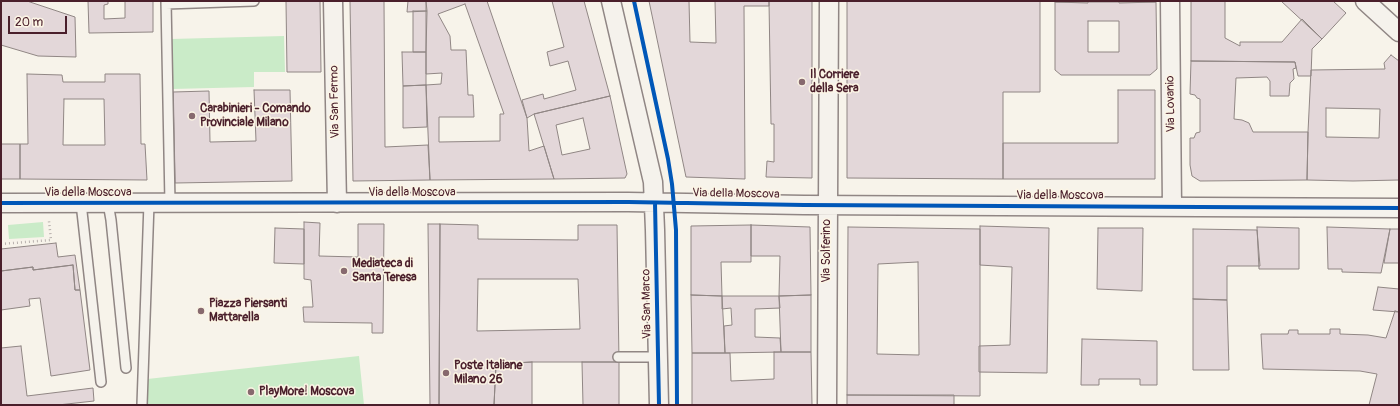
<!DOCTYPE html>
<html>
<head>
<meta charset="utf-8">
<style>
  body { margin:0 }
  #map { position:relative; width:1400px; height:406px; overflow:hidden; background:#f7f3ea; font-family:Pangolin,sans-serif }
  canvas { display:block }
  .frame { position:absolute; inset:0; border:2px solid #4a1f2b; pointer-events:none }
  .scale { position:absolute; left:8px; top:16px; width:59px; height:18px; box-sizing:border-box; border:2px solid #4a1f2b; border-top:0; padding-left:5px; font-size:12px; line-height:14px; white-space:nowrap; color:#4a1f2b; -webkit-text-stroke:3px #fcf5e5; paint-order:stroke }
</style>
</head>
<body>
<div id="map">
<canvas width="1400" height="406"></canvas>
<div class="frame"></div>
<div class="scale">20 m</div>
</div>
<script>
const context = document.querySelector('canvas').getContext('2d');
context.lineJoin = 'round';
function fill(path, color) { context.fillStyle = color; context.fill(path, 'evenodd'); }
const toPath = rows => new Path2D(rows.map(r => 'M' + r).join(''));
function strokePath(path, color, width, dash) { context.strokeStyle = color; context.lineWidth = width; context.lineCap = dash ? 'butt' : 'round'; context.setLineDash(dash || []); context.stroke(path); }
function write(font, color, halo, rows, align = 'center') {
  context.font = font + ' Pangolin,sans-serif'; context.lineWidth = 3; context.setLineDash([]); context.textBaseline = 'middle'; context.strokeStyle = halo; context.fillStyle = color; for (const [text, x, y, turn = 0] of rows) {
    context.save(); context.translate(x, y); context.rotate((+turn || 0) * Math.PI / 180); context.textAlign = isNaN(turn) ? turn : align; if (halo) context.strokeText(text, 0, 0); context.fillText(text, 0, 0); context.restore();
  }
}
const green = toPath([
  [284,36,285,72,254,72,254,87,172,89,171,39],
  [43,222,44,237,9,239,8,225],
  [359,356,364,405,140,405,138,380]
]);
const building = toPath([
  [1,1,27,1,75,17,76,57,38,56,1,45,1,1],
  [88,1,108,1,108,4,104,5,104,19,125,18,125,1,153,1,153,32,89,33,88,1],
  [286,1,320,1,321,72,287,72,286,1],
  [350,1,384,1,385,147,428,145,430,180,353,181,350,1],
  [408,1,426,1,427,11,407,12,408,1],
  [426,1,487,1,527,118,529,151,544,146,554,179,430,180,426,85,441,84,442,73,426,74,426,1],
  [465,4,504,114,500,114,500,141,439,142,439,117,474,117,473,95,468,95,466,50,451,50,450,36,438,14,465,4],
  [552,1,584,1,610,96,534,114,527,118,522,100,543,94,544,99,576,90,568,61,550,66,547,52,564,47,552,1],
  [649,1,689,1,690,42,716,43,715,1,769,1,769,6,744,6,745,179,686,177,649,1],
  [769,1,812,1,812,178,766,177,767,161,774,162,774,124,771,124,769,1],
  [847,1,1040,1,1040,92,1003,92,1003,179,847,178,847,1],
  [1055,1,1088,1,1088,3,1055,2,1055,1],
  [1119,1,1156,1,1156,2,1119,3,1119,1],
  [1191,1,1225,1,1225,38,1240,46,1240,42,1282,42,1302,19,1322,39,1312,49,1311,76,1298,76,1295,62,1191,61,1191,1],
  [1281,1,1333,1,1346,13,1322,39,1281,1],
  [1055,2,1156,2,1157,69,1150,75,1061,75,1055,70,1055,2],
  [1088,21,1119,21,1119,52,1088,52,1088,21],
  [413,11,427,11,426,52,413,52,413,11],
  [402,52,426,52,426,85,403,86,402,52],
  [1391,55,1399,61,1399,180,1353,181,1307,180,1308,132,1311,70,1385,69,1384,63,1391,55],
  [1326,108,1380,109,1379,138,1326,137,1326,108],
  [1191,61,1295,62,1296,68,1293,69,1294,79,1290,83,1289,96,1270,96,1270,81,1267,77,1236,78,1234,119,1242,120,1249,123,1253,132,1308,132,1307,180,1200,181,1192,176,1190,165,1190,138,1194,138,1196,133,1200,132,1200,99,1197,98,1195,95,1190,94,1191,61],
  [27,74,62,75,63,82,105,82,105,74,140,74,141,144,145,144,147,180,20,179,20,144,28,144,27,74],
  [64,99,104,99,105,145,63,145,64,99],
  [426,85,427,127,403,128,403,86,426,85],
  [254,90,290,90,292,181,175,183,173,92,209,91,210,142,256,141,254,90],
  [1118,90,1155,90,1155,179,1003,179,1003,143,1118,143,1118,90],
  [610,96,627,174,625,178,554,179,534,114,610,96],
  [583,118,590,149,562,155,556,125,583,118],
  [1,144,20,144,20,179,1,179,1,144],
  [304,222,320,223,319,256,358,257,358,224,384,224,383,333,372,333,372,323,304,322,303,307,313,307,311,280,304,279,304,222],
  [428,224,440,224,439,405,430,405,428,224],
  [440,224,478,225,478,239,578,240,578,225,617,225,619,362,532,362,496,364,494,405,439,405,440,224],
  [478,279,578,279,580,329,477,331,478,279],
  [751,225,810,227,811,295,779,296,780,256,751,256,751,225],
  [751,225,751,262,721,262,722,296,691,295,691,226,751,225],
  [980,226,1049,228,1047,373,979,372,979,346,1010,345,1012,267,980,265,980,226],
  [848,227,980,229,980,396,847,395,848,227],
  [918,262,919,355,877,354,878,264,918,262],
  [1257,227,1299,228,1299,269,1259,269,1257,227],
  [1327,227,1390,229,1381,273,1342,272,1342,269,1328,269,1327,227],
  [275,228,304,229,304,264,274,263,275,228],
  [1098,228,1143,228,1142,291,1097,289,1098,228],
  [1193,229,1257,230,1260,266,1227,266,1227,300,1193,299,1193,229],
  [1390,229,1399,229,1399,263,1384,263,1390,229],
  [56,243,58,257,75,255,80,290,75,290,73,265,33,270,33,267,1,271,1,249,56,243],
  [73,265,75,290,80,290,90,370,51,376,40,298,29,299,30,306,1,310,1,271,33,267,33,270,73,265],
  [1378,287,1399,289,1399,312,1373,310,1378,287],
  [691,295,722,296,725,353,692,353,691,295],
  [811,295,811,352,781,352,779,296,811,295],
  [722,296,779,296,780,308,755,309,755,337,780,338,781,352,725,353,724,326,732,325,731,308,722,309,722,296],
  [1193,299,1227,300,1229,370,1193,370,1193,299],
  [1395,311,1399,312,1399,405,1369,405,1377,374,1360,371,1263,369,1261,334,1288,334,1289,330,1298,330,1298,334,1330,334,1330,329,1340,329,1340,334,1368,335,1386,338,1395,311],
  [1082,339,1157,341,1157,385,1140,385,1140,379,1099,379,1099,385,1081,385,1082,339],
  [21,346,27,396,93,388,94,401,58,405,1,405,1,348,21,346],
  [774,352,811,352,812,405,692,405,692,353,730,353,731,381,774,379,774,352],
  [532,362,532,405,494,405,496,364,532,362],
  [582,362,619,362,619,405,583,405,582,362],
  [847,395,954,395,954,405,847,405,847,395]
]);
const path = toPath([
  [1,244,51,240,49,221]
]);
const service = toPath([
  [166,1,170,203],
  [166,4,254,1],
  [81,203,101,382],
  [108,203,111,220,126,368],
  [618,357,658,357],
  [142,405,149,203]
]);
const minor = toPath([
  [333,1,337,203],
  [611,1,653,182,655,230,659,405],
  [1170,1,1172,207],
  [1365,1,1399,32],
  [1,203,628,202,804,205,1399,208],
  [827,405,829,1]
]);
const cycleway = toPath([
  [634,1,668,159,672,184,676,230,677,405],
  [1,203,628,202,804,205,1399,208],
  [655,203,659,405]
]);
const markers = [
  [802,82,4,"#87696e"],
  [192,116,4,"#87696e"],
  [344,271,4,"#87696e"],
  [201,311,4,"#87696e"],
  [446,373,4,"#87696e"],
  [251,392,4,"#87696e"]
];
const poiNames = [
  ["Il Corriere",810,75],
  ["della Sera",810,89],
  ["Carabinieri - Comando",200,109],
  ["Provinciale Milano",200,123],
  ["Mediateca di",352,264],
  ["Santa Teresa",352,278],
  ["Piazza Piersanti",209,304],
  ["Mattarella",209,318],
  ["Poste Italiane",454,366],
  ["Milano 26",454,380],
  ["PlayMore! Moscova",259,392]
];
const streetNames = [
  ["Via San Fermo",335,102,-91],
  ["Via Lovanio",1171,104,-91],
  ["Via della Moscova",88,193],
  ["Via della Moscova",412,193],
  ["Via della Moscova",736,194,1],
  ["Via della Moscova",1060,196],
  ["Via Solferino",827,251,-90],
  ["Via San Marco",647,304,-91]
];
fill(green, '#caebc8');
fill(building, '#e3d7d9');
strokePath(building, '#908684', 1);
strokePath(service, '#908684', 12);
strokePath(minor, '#908684', 21);
strokePath(path, '#b8b1ae', 2.5, [1, 3]);
strokePath(service, '#f5f2ec', 9);
strokePath(minor, '#f5f2ec', 18);
strokePath(cycleway, '#0057b8', 4);
for (const [x, y, r, color] of markers) { const dot = new Path2D(); dot.arc(x, y, r, 0, 2 * Math.PI); context.fillStyle = color; context.fill(dot); strokePath(dot, '#fcf5e5', 1.5); }
write('bold 12px', '#4a1f2b', '#fcf5e5', poiNames, 'left');
write('12px', '#4a1f2b', '#fcf5e5', streetNames);
</script>
</body>
</html>
